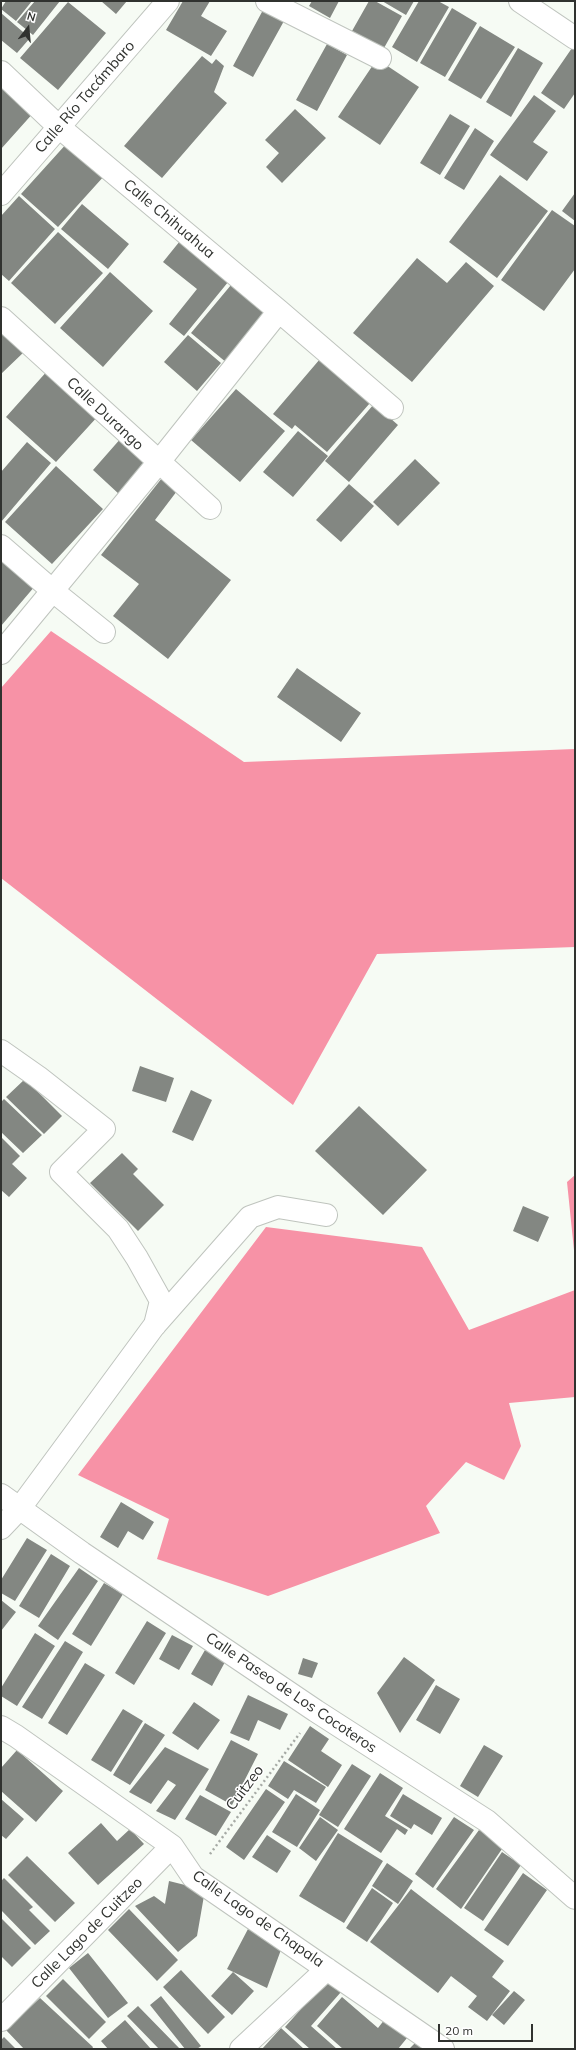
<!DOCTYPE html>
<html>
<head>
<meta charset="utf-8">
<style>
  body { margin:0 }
  #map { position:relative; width:576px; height:2050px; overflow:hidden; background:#f6fbf4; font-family:Mulish,sans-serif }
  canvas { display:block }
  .frame { position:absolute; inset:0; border:2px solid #30322f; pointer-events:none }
  .north { position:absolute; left:8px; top:8px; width:40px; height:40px; -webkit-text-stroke:3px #fff; paint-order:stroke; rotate:16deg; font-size:11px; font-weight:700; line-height:16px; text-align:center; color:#30322f }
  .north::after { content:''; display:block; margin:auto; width:14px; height:18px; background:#30322f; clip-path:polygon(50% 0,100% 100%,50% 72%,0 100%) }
  .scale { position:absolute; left:438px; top:2024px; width:95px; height:18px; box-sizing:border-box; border:2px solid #30322f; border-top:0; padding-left:5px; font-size:12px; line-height:14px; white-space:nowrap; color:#30322f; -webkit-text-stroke:3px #fff; paint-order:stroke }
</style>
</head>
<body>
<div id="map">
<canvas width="576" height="2050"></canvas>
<div class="frame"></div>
<div class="north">N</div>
<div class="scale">20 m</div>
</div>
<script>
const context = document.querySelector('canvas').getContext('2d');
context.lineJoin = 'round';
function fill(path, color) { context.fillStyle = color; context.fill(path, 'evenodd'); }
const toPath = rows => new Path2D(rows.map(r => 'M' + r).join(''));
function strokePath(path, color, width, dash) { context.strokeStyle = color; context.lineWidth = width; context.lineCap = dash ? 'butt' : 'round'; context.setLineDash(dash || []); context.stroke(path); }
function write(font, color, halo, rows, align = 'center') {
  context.font = font + ' Mulish,sans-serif'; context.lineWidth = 3; context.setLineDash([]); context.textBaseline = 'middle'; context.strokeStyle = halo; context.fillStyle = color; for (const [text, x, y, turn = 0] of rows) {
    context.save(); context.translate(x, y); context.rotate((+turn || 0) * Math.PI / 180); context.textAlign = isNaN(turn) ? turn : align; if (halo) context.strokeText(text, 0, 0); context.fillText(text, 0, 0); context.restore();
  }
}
const forest = toPath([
  [51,631,244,762,575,749,575,947,377,954,293,1105,1,878,1,688],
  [575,1175,575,1260,567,1182],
  [266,1227,422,1247,469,1330,575,1290,575,1397,509,1403,521,1446,504,1480,466,1462,426,1506,440,1533,268,1596,157,1559,169,1519,78,1475]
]);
const building = toPath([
  [6,1,32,1,16,21,1,9],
  [35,1,60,1,33,35,17,22],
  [101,1,127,1,116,14],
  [183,1,210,1,201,16,227,31,211,56,166,30],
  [312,1,339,1,330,18,309,6],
  [369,1,375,1,402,16,384,48,352,31],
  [382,1,414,1,406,15],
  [419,1,438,1,449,7,417,62,392,47],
  [68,2,106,33,58,90,20,58],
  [452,8,477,23,445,77,420,63],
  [263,10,284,21,253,77,233,66],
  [1,13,30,38,17,53,1,40],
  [480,26,515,47,481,99,448,80],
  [327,44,347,55,317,111,296,100],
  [518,48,543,63,511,117,486,102],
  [572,48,575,50,575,93,564,109,541,93],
  [202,56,212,64,216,59,224,66,214,92,227,103,162,178,124,146],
  [377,59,419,87,380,145,338,117],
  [1,83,35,111,1,149],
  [534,95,556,111,533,142,548,152,527,181,490,155],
  [295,109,326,138,282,183,266,167,279,153,265,140],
  [450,114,470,126,440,175,420,163],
  [475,128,494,141,464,190,444,178],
  [68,142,105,175,58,227,21,194],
  [500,175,548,211,497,278,449,242],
  [575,193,575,221,562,211],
  [19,196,55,229,9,281,1,274,1,216],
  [82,204,129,244,108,269,61,229],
  [552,210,575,226,575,269,544,311,501,280],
  [58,232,103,273,55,324,11,283],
  [184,236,233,276,184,336,169,324,197,289,163,262],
  [417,258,447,283,466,262,494,286,412,382,353,333],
  [110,272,153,311,103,367,60,328],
  [236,279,272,308,227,363,191,333],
  [1,331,25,351,1,374],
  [188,335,221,363,197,391,164,362],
  [320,359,370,403,327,452,295,425,292,429,273,414],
  [49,369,99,415,56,462,6,417],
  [236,389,285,431,240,482,191,440],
  [374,404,398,425,349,482,325,461],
  [298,431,328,456,293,497,263,472],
  [122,437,150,461,120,495,93,470],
  [27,442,51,463,1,522,1,472],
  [415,459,440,483,398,526,373,502],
  [56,466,103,509,52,564,5,522],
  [162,478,177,491,155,520,231,580,168,659,113,616,139,584,101,555],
  [349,484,374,506,341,542,316,520],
  [1,557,35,586,1,626],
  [297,668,361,713,341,742,277,697],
  [140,1066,174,1078,166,1102,132,1091],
  [25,1079,62,1116,44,1134,6,1097],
  [191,1090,212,1100,193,1141,172,1132],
  [4,1099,42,1135,23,1153,1,1132,1,1102],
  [359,1106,427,1170,383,1215,315,1151],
  [1,1137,20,1156,12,1164,27,1178,9,1197,1,1190],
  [122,1153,138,1169,133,1174,164,1205,138,1231,90,1183],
  [523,1206,549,1217,538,1242,513,1231],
  [121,1502,154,1522,143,1540,128,1531,118,1548,100,1537],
  [27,1538,47,1550,15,1601,1,1593,1,1580],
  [51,1554,70,1566,39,1618,19,1606],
  [79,1568,98,1581,58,1640,38,1626],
  [104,1583,123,1594,91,1646,72,1634],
  [1,1600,16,1612,1,1631],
  [147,1621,166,1633,134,1685,115,1673],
  [35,1633,55,1646,17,1706,1,1696,1,1688],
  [172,1635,193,1646,179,1670,159,1659],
  [65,1641,83,1652,42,1719,22,1707],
  [205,1650,225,1662,212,1686,191,1674],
  [404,1657,435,1680,400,1733,377,1693],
  [303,1658,318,1663,312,1678,298,1674],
  [85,1663,105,1675,67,1735,48,1723],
  [436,1685,460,1699,440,1734,416,1720],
  [248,1695,288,1714,280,1730,258,1720,249,1741,230,1733],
  [194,1702,220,1720,198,1750,172,1733],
  [123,1709,143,1721,111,1772,91,1760],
  [145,1723,165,1735,130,1785,113,1775],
  [310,1726,329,1739,321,1751,342,1765,328,1787,288,1760],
  [231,1740,258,1754,232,1805,205,1790],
  [484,1745,503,1756,478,1797,460,1786],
  [165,1747,209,1769,175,1820,156,1811,176,1785,168,1780,151,1804,129,1792],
  [17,1750,63,1791,36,1822,1,1791,1,1768],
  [284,1761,326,1787,316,1803,294,1790,288,1799,268,1786],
  [352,1764,371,1776,338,1827,319,1815],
  [380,1773,403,1788,385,1816,408,1830,405,1835,397,1829,381,1853,344,1829],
  [266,1789,285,1802,244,1860,226,1847],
  [296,1794,320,1810,297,1847,272,1832],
  [403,1794,442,1818,432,1835,414,1824,411,1829,390,1816],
  [200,1795,231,1812,216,1836,185,1819],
  [1,1799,24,1819,6,1839,1,1835],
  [320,1817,338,1830,316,1861,299,1848],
  [454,1817,474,1830,433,1888,415,1874],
  [101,1823,117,1841,130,1829,144,1844,98,1885,68,1853],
  [479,1830,504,1846,461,1909,436,1889],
  [338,1833,383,1861,344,1923,299,1896],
  [267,1835,291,1851,277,1873,252,1857],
  [502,1852,521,1865,483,1921,464,1908],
  [27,1856,75,1903,55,1922,8,1875],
  [387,1863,413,1881,398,1904,372,1886],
  [523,1873,547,1890,508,1946,484,1930],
  [4,1878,33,1907,29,1910,50,1931,35,1945,1,1910,1,1881],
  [169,1881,205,1890,197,1936,178,1952,135,1906,154,1896,165,1904],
  [372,1888,393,1903,367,1942,346,1928],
  [411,1889,504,1961,492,1977,510,1991,487,2021,468,2007,477,1996,451,1976,438,1993,370,1942],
  [129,1909,178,1960,157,1981,108,1930],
  [1,1918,31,1948,12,1967,1,1956],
  [248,1929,282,1947,267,1988,227,1969],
  [88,1953,128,2003,108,2018,69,1968],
  [181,1970,225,2017,208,2034,163,1987],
  [233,1972,254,1991,232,2015,211,1996],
  [63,1979,106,2022,89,2039,46,1996],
  [327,1980,341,1992,311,2026,337,2049,310,2049,285,2027],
  [514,1991,525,2000,504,2025,492,2015],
  [161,1996,201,2046,197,2049,185,2049,150,2005],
  [342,1997,378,2028,385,2019,407,2038,398,2049,343,2049,317,2026],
  [40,1998,93,2047,92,2049,24,2049,6,2030],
  [138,2006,180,2049,159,2049,127,2016],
  [125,2020,151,2049,108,2049,101,2041],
  [281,2028,304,2049,262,2049],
  [4,2037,16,2049,1,2049,1,2040],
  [419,2039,425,2049,409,2049]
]);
const path = toPath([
  [210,1854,300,1733]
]);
const minor = toPath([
  [267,1,380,58],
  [520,1,575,38],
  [1,72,59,127,279,311,392,408],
  [1,194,168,1],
  [1,318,210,508],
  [1,546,53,591,104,632],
  [1,653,158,463,279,311],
  [1,1051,38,1077,104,1129,61,1172,118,1229,137,1258,161,1301,155,1325],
  [1,1495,82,1553,316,1711,487,1821,575,1898],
  [1,1528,20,1508,154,1326,250,1217,278,1207,326,1215],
  [1,1727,16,1736,172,1846,193,1877,443,2049],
  [1,2020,172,1846],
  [241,2049,327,1969]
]);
const streetNames = [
  ["Calle Río Tacámbaro",85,97,-49],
  ["Calle Chihuahua",169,219,40],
  ["Calle Durango",105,414,43],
  ["Calle Paseo de Los Cocoteros",291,1693,34],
  ["Cuitzeo",245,1788,-53],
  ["Calle Lago de Chapala",258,1919,35],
  ["Calle Lago de Cuitzeo",87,1933,-45]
];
fill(forest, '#f792a6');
fill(building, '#838782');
strokePath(minor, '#bfc4be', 24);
strokePath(path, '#a6aaa5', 2.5, [2, 3]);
strokePath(minor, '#fff', 22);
write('15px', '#30322f', '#fff', streetNames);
</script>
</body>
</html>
